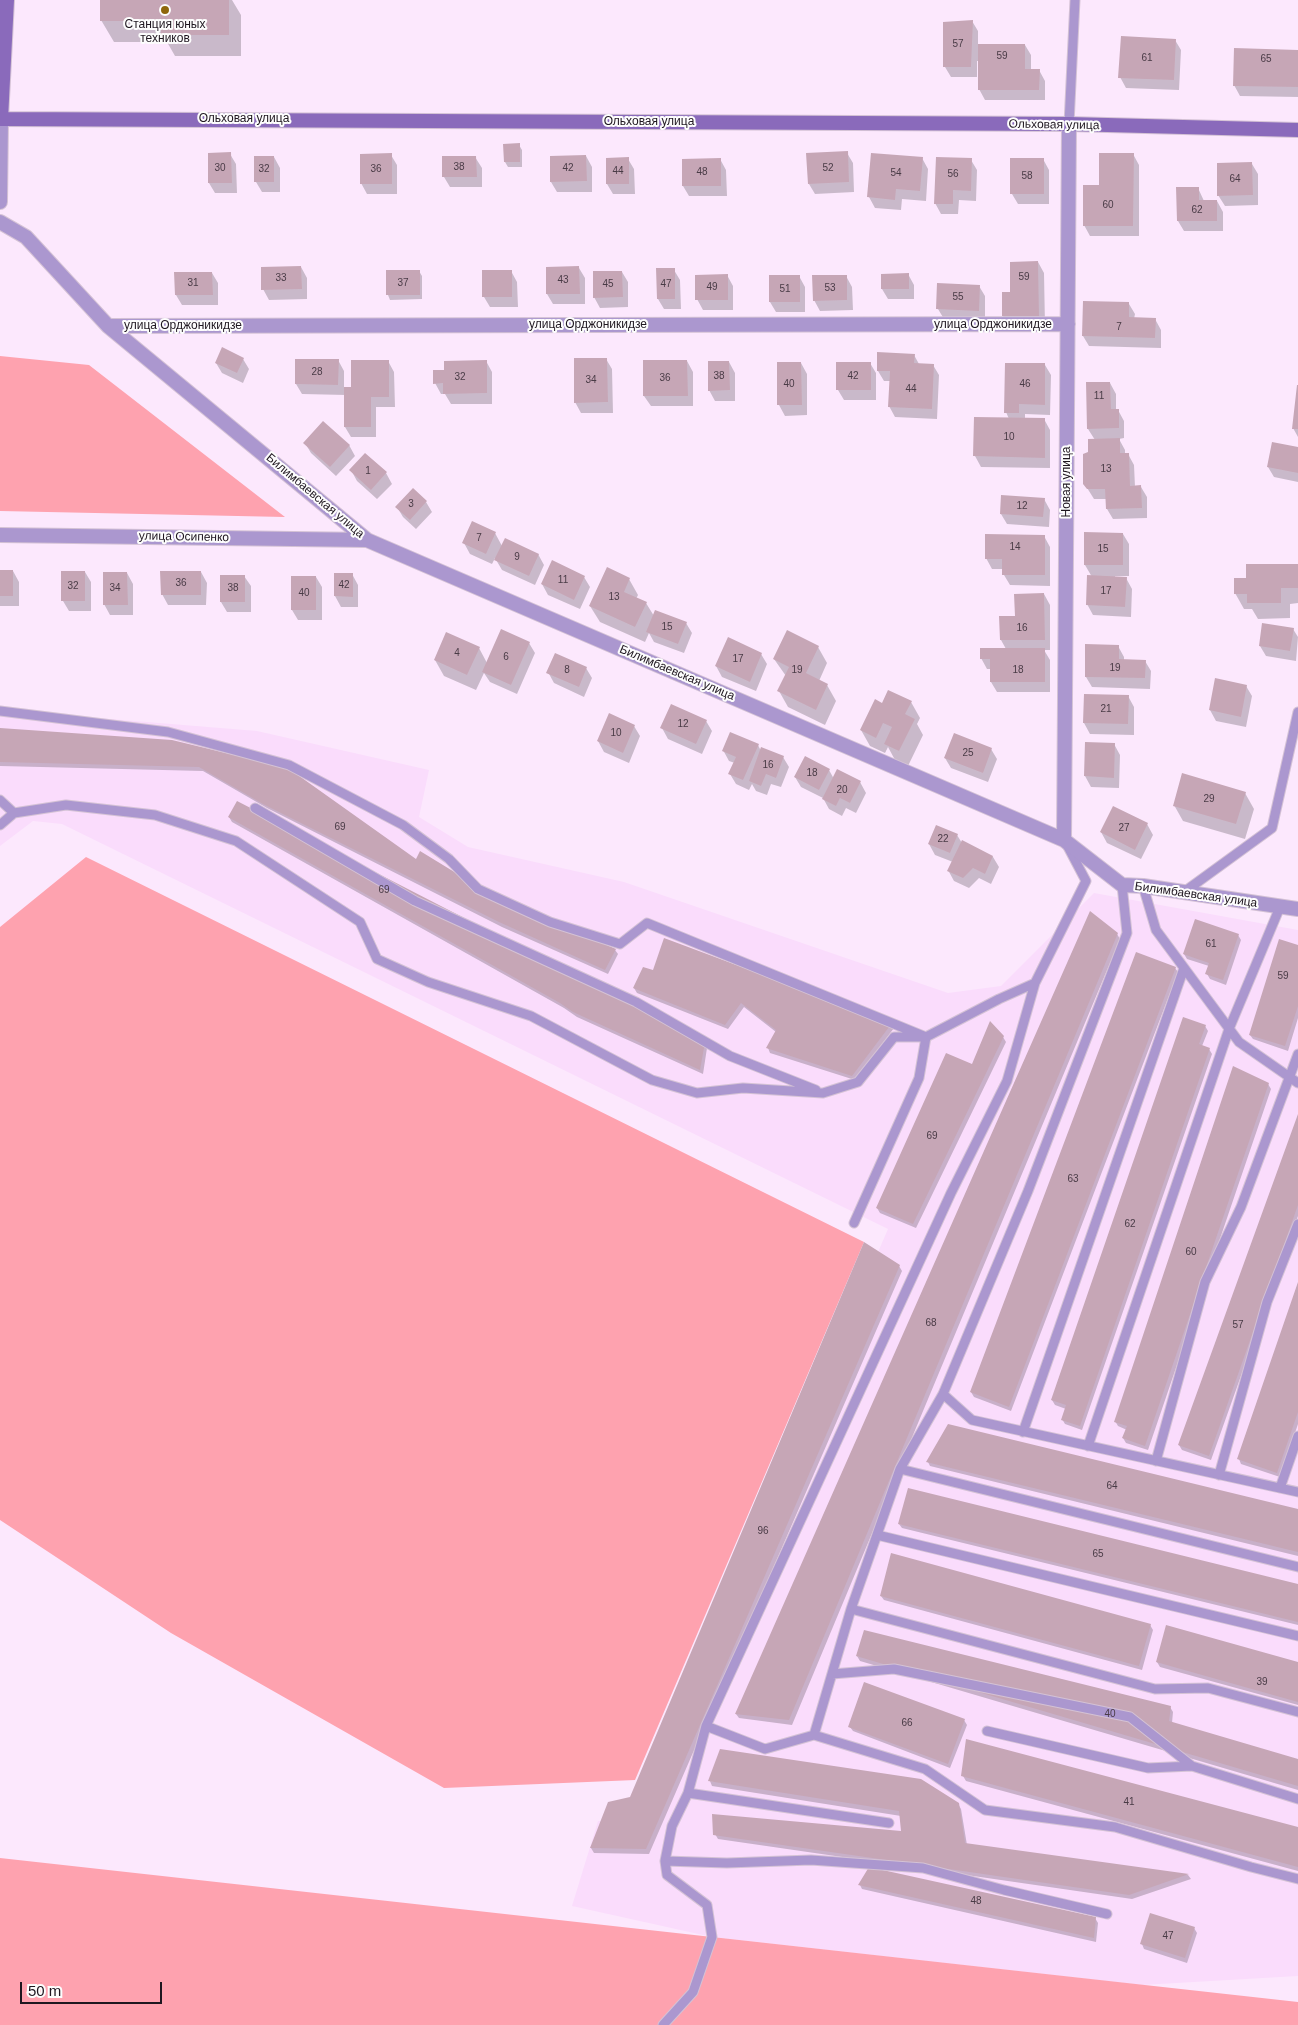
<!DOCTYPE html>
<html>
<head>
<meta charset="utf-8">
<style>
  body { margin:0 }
  #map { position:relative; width:1298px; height:2025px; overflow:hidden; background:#fce8fd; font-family:Helvetica,sans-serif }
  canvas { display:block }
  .scale { position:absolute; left:20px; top:1982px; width:142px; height:22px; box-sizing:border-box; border:2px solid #1f1720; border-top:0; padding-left:6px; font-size:15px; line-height:18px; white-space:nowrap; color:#1f1720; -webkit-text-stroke:4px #fdfdfd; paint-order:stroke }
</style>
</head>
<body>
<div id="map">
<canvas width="1298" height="2025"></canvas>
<div class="scale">50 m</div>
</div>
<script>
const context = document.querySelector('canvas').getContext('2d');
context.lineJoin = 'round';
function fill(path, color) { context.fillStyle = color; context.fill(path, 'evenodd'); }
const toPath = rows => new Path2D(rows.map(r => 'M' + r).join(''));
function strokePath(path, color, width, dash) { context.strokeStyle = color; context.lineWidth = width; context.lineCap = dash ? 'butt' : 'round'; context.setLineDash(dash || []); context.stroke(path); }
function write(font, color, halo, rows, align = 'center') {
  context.font = font + ' Helvetica,sans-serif'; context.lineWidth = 4; context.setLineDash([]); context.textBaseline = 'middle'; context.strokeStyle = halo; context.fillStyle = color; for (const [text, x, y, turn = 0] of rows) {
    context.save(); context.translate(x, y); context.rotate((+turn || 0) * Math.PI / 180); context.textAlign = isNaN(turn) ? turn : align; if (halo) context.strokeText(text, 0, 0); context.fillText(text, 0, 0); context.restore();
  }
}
const built = toPath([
  [0,710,257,731,429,770,419,817,468,847,624,882,948,993,1001,986,1094,893,1298,930,1298,1976,1142,1985,712,1937,572,1906,598,1821,632,1820,888,1229,62,824,33,821,0,846]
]);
const green = toPath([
  [0,356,89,365,285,517,0,511],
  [86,857,864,1242,635,1780,444,1788,171,1633,0,1520,0,927],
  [0,1858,1298,2002,1298,2025,0,2025]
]);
const shadow = toPath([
  [101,0,232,0,241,15,241,56,175,56,167,42,114,42,101,20],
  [972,21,978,31,978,45,1025,45,1031,55,1031,70,1039,70,1045,81,1045,100,985,100,979,89,980,61,977,61,977,77,951,77,945,67],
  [1175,40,1181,50,1179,90,1126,88,1120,77],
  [1298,51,1298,97,1240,96,1234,85],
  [505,145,519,145,522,150,522,167,508,167,505,162],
  [847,153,853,163,854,192,815,194,809,184],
  [230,154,236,164,237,193,215,193,209,183],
  [1133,154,1139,165,1139,236,1090,236,1084,225,1100,186],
  [391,155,397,165,397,194,367,194,361,183],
  [586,156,592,167,592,192,557,192,551,182],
  [274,157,280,168,280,192,262,192,256,182],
  [475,157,482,168,482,187,450,187,444,177],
  [922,158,928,169,926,201,902,199,901,210,875,208,869,197],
  [607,159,628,159,634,169,635,194,613,194,607,184],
  [720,159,726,170,727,196,689,196,683,186],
  [1043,159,1049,170,1049,204,1018,204,1012,194],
  [971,160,977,170,976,201,959,200,958,214,941,214,935,203],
  [1252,164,1258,174,1258,205,1225,206,1218,195],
  [1198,188,1204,201,1217,201,1223,212,1223,231,1184,231,1178,221],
  [1038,262,1044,273,1045,326,1009,326,1003,316,1012,293],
  [301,267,307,278,307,299,269,300,263,289],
  [579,268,585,278,585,304,553,304,547,294],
  [674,270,680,280,681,309,664,309,658,299],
  [419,271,422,276,422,299,390,300,388,295],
  [511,271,517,282,518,307,490,307,484,297],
  [622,272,628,282,628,307,600,308,594,297],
  [212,273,218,283,218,305,182,305,176,295],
  [908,274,914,285,914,299,888,299,882,289,882,275],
  [727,275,733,286,733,310,703,310,697,299],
  [799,276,805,287,805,312,776,312,770,302],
  [846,276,852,287,853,310,820,311,814,300],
  [979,286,985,296,985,321,944,319,938,309],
  [1084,303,1129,304,1135,314,1134,319,1155,319,1161,330,1161,348,1089,346,1083,336],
  [914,355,919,364,933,365,939,375,937,419,895,417,889,406,890,381,884,381,878,371],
  [243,359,249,369,243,383,222,373,216,363],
  [606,359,612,369,613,413,581,413,575,402],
  [338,360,344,371,344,388,352,388,388,361,394,372,395,407,376,407,376,437,351,437,345,427,346,395,302,394,296,384],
  [486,361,492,372,492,404,451,404,445,394,441,394,435,383],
  [687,361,693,372,693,406,651,406,644,396],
  [729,362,735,373,735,401,715,401,709,390],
  [801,363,807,374,807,415,785,416,779,405,778,364],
  [837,363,870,363,876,373,876,400,844,400,838,390],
  [1045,365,1051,375,1050,415,1025,414,1025,419,1044,419,1050,430,1050,468,981,467,975,456,976,418,1009,419,1006,412],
  [1110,383,1116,394,1116,410,1118,410,1124,421,1124,438,1119,439,1125,450,1125,454,1128,454,1134,465,1135,487,1141,487,1147,497,1147,518,1113,519,1107,509,1107,499,1094,499,1084,483,1089,452,1095,440,1088,429],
  [1298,385,1298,437,1293,428],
  [305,443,349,445,355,456,336,476,311,453],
  [1298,449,1298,482,1274,477,1268,467],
  [351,470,386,473,392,484,377,499,357,481],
  [1044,499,1050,510,1049,527,1007,524,1001,514],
  [426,502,432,512,416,529,403,517,397,507],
  [495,533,502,546,538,554,544,565,535,585,502,570,495,558,492,564,470,554,464,543],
  [1123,534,1129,544,1129,576,1115,576,1115,578,1126,578,1132,589,1131,617,1093,615,1087,604,1092,577,1085,565],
  [1044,536,1050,547,1050,586,1010,585,1004,575,1004,569,992,569,986,558],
  [1298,565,1298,603,1290,604,1290,618,1258,619,1252,609,1244,609,1235,593,1247,580],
  [0,571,13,571,19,582,19,606,0,606],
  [85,572,91,582,91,611,69,611,63,601],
  [201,572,207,583,206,605,168,605,162,594],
  [127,573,133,584,133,615,110,615,104,604],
  [335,574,352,574,358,585,358,607,341,607,335,596],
  [244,576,251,586,251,612,227,612,221,602],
  [316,577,322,587,322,620,298,620,292,610],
  [584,577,590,587,580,609,548,595,542,584],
  [629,579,638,595,636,599,646,603,654,616,686,623,692,633,684,653,654,642,649,633,645,642,600,622,590,606],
  [1044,594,1050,605,1050,650,1044,650,1050,660,1050,692,997,692,991,682,992,669,987,669,981,658,1006,649,1001,640,1016,617],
  [1293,629,1298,637,1296,661,1266,656,1260,646],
  [529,643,535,653,517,694,490,682,484,673,476,690,444,676,435,660,479,648,487,663],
  [1118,646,1124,657,1124,660,1145,661,1151,671,1150,689,1092,687,1086,677],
  [818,647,827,663,819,681,827,685,836,701,825,725,788,707,779,691,786,676,774,659],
  [761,654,767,664,756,691,722,677,716,666],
  [586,668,592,678,584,697,554,683,548,672],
  [1246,686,1252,696,1246,727,1216,721,1210,710],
  [1085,695,1128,696,1134,707,1134,735,1090,734,1084,723],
  [911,702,920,718,917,724,923,735,908,766,895,760,888,747,885,753,870,746,861,730,883,704],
  [706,721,712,731,702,754,668,739,662,728],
  [634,726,640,736,629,763,604,752,598,741],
  [0,729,172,741,496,899,615,950,618,954,608,974,502,927,267,808,203,771,0,766],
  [1086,743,1114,744,1120,755,1119,788,1091,787,1085,776],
  [758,745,761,751,783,757,789,767,781,787,771,784,767,795,756,791,752,784,749,790,736,784,730,774,735,763,729,761,723,750],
  [991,749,997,759,988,782,951,768,945,758],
  [829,770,834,779,860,782,866,793,856,813,846,808,842,816,829,809,823,798,801,787,795,777],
  [1245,793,1254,809,1245,839,1183,821,1174,805],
  [237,803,707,1048,703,1074,577,1017,564,1008,232,822,229,817],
  [1147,824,1153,835,1141,859,1107,843,1101,832],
  [957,835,962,843,993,857,999,867,991,884,979,878,969,888,954,881,948,870,953,862,935,855,929,844],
  [1117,934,1120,939,792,1725,739,1718,736,1714],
  [1238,935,1241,940,1226,985,1210,979,1207,974,1209,966,1187,959,1184,954],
  [665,940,894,1028,855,1080,770,1053,768,1048,776,1032,744,1007,728,1029,637,993,634,988,654,971],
  [1298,947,1298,1018,1288,1051,1253,1039,1250,1035],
  [1175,968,1178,972,1011,1411,974,1397,971,1392],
  [1205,1026,1208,1031,1202,1046,1209,1049,1212,1054,1082,1430,1065,1424,1062,1419,1066,1409,1055,1405,1052,1400],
  [1003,1037,1006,1042,916,1228,880,1213,877,1208,972,1065],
  [1268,1084,1271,1089,1148,1450,1126,1443,1123,1438,1127,1430,1118,1426,1115,1421],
  [1298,1117,1298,1216,1211,1460,1182,1450,1179,1445],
  [899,1266,902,1271,649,1854,594,1853,591,1848,609,1803,631,1798],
  [1298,1285,1298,1424,1280,1477,1241,1464,1239,1459],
  [928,1462,1298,1511,1298,1556,930,1466],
  [899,1524,1298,1586,1298,1625,902,1528],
  [881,1596,1150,1625,1153,1630,1142,1670,884,1600],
  [857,1656,1170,1707,1173,1712,1172,1723,1298,1760,1298,1790,860,1661],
  [1157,1662,1298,1663,1298,1705,1160,1667],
  [964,1720,967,1725,950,1768,853,1731,850,1727],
  [963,1776,1298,1828,1298,1871,966,1781],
  [710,1781,958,1804,961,1809,967,1845,1188,1875,1191,1879,1132,1899,718,1839,715,1834,903,1832,901,1816,712,1786],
  [860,1885,1095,1918,1098,1923,1096,1942,862,1889],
  [1194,1928,1197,1933,1187,1963,1144,1949,1142,1944]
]);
const building = toPath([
  [100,0,229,0,229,35,161,35,161,21,100,21],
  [973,20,971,67,943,67,943,22],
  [1121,36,1176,39,1174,80,1118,78],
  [978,44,1025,44,1025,69,1040,69,1039,90,978,90],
  [1234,48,1298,50,1298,87,1233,86],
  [520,143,520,162,504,162,503,144],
  [848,151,849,182,808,184,806,153],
  [231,152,232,183,208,183,208,153],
  [392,153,392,184,360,184,360,154],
  [871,153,923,157,920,191,896,189,895,200,867,197],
  [1099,153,1134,153,1133,226,1083,226,1083,185,1099,185],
  [586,155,587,181,550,182,550,156],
  [254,156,274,156,274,182,254,182],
  [442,156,476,156,477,177,442,177],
  [629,157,629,184,606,184,606,158],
  [936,157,972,158,971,191,953,190,953,204,934,204],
  [721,158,721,186,682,186,682,159],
  [1010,158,1044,158,1044,194,1010,194],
  [1252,162,1253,195,1217,196,1217,163],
  [1176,187,1199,187,1199,200,1217,200,1217,221,1177,221],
  [1038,261,1039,316,1002,316,1002,292,1010,292,1010,262],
  [301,266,302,289,261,290,261,267],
  [579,266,580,294,546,294,546,267],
  [656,268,675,268,675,299,657,299],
  [386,270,420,270,420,295,386,295],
  [482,270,512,270,512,297,482,297],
  [593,271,622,271,623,297,593,298],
  [174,272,212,272,213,295,175,295],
  [909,273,909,289,881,289,881,274],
  [728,274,728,300,695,300,695,275],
  [769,275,800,275,800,302,769,302],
  [812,275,847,275,847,300,813,301],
  [937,283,980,285,979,311,936,309],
  [1083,301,1129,302,1129,317,1156,318,1155,338,1082,336],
  [222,347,244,358,237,373,215,363],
  [877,352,915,354,914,363,934,364,932,409,888,407,890,371,877,371],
  [574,358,607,358,608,402,574,403],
  [295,359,339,359,338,385,295,384],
  [351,360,389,360,389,397,371,397,371,427,344,427,344,387,351,387],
  [487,360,487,393,443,394,443,383,433,384,433,370,444,370,444,361],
  [643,360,687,360,688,396,643,396],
  [708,361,729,361,730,390,708,391],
  [777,362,801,362,802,405,777,405],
  [836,362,871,362,871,390,836,390],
  [1005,363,1045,363,1045,405,1019,404,1019,413,1004,413],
  [1086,382,1110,382,1111,409,1119,409,1119,428,1087,429],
  [1297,385,1298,385,1298,429,1292,429],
  [974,417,1045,418,1045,458,973,456],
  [323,421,350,445,330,467,303,443],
  [1120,438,1120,453,1129,453,1130,486,1141,485,1142,508,1106,509,1105,489,1087,489,1083,484,1083,454,1088,452,1088,439],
  [1272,442,1298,447,1298,473,1267,467],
  [365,453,387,472,371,490,349,470],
  [413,488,427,501,410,520,395,507],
  [1001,495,1045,498,1043,517,1000,514],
  [472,521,496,532,486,554,462,543],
  [1084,532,1123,533,1123,565,1084,565],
  [985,534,1045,535,1045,575,1002,575,1002,559,985,559],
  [505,538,539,554,529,576,494,560],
  [552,560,585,576,574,600,541,584],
  [1246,564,1298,564,1298,588,1281,588,1281,603,1247,603,1247,594,1234,594,1234,578,1246,578],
  [607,567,630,578,624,592,647,602,635,627,589,606],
  [0,570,13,570,13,596,0,596],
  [61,571,85,571,85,601,61,601],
  [160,571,201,571,201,595,161,595],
  [103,572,127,572,128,605,103,605],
  [334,573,353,573,353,597,334,596],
  [220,575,245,575,245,602,220,602],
  [1087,575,1127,577,1125,607,1086,605],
  [291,576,316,576,316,610,291,610],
  [1044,593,1045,640,1000,640,999,616,1015,616,1014,594],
  [655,610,687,622,678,644,646,632],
  [1262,623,1294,628,1290,651,1259,646],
  [501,629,530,642,511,685,482,672],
  [787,630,819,646,806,673,828,684,816,710,777,691,789,667,773,659],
  [446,632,480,647,467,675,434,660],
  [728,637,762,653,750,682,715,666],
  [1085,644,1119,645,1119,659,1146,660,1145,678,1085,677],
  [980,648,1045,648,1045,682,990,682,990,659,980,659],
  [555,653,587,667,579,687,546,673],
  [1215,678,1247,685,1241,717,1209,710],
  [888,690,912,701,905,714,915,719,899,751,884,744,892,727,883,723,876,738,860,730,875,699,882,703],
  [1084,694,1129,695,1128,724,1083,723],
  [671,704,707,720,696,744,660,728],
  [609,713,635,725,623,753,597,741],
  [0,728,172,740,288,768,416,859,420,851,497,898,616,949,605,970,499,922,263,804,199,767,0,762],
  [730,732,759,744,743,780,728,774,736,757,722,751],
  [954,733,992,748,983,773,944,758],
  [1085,742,1115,743,1114,778,1084,776],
  [761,747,784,756,776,778,766,774,761,786,749,781],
  [805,756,830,769,819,790,794,777],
  [837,769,861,781,850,803,840,798,836,806,822,799],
  [1182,773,1246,792,1236,824,1173,806],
  [237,801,705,1042,700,1070,573,1012,560,1003,228,817],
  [1113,806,1148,823,1135,850,1100,832],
  [936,825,958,834,950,853,928,844],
  [962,840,993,856,985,874,973,868,963,878,947,871],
  [1090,911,1118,933,789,1720,735,1714],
  [1195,919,1239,934,1223,980,1205,974,1209,963,1183,954],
  [664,938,892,1023,852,1076,766,1048,776,1030,741,1003,725,1025,633,988,643,967,653,970],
  [1279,939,1298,945,1298,1006,1285,1046,1249,1035],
  [1136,952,1176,967,1009,1407,970,1392],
  [1183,1017,1206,1025,1199,1044,1210,1048,1080,1426,1061,1420,1066,1405,1051,1400],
  [990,1021,1004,1036,913,1224,876,1208,946,1053,972,1064],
  [1233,1066,1269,1083,1145,1446,1122,1438,1127,1426,1114,1422],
  [1298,1114,1298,1205,1209,1456,1178,1445],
  [864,1242,900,1265,646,1849,590,1848,608,1802,630,1797],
  [1298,1282,1298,1412,1277,1473,1237,1459],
  [948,1424,1298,1509,1298,1552,926,1462],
  [908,1488,1298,1584,1298,1622,898,1524],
  [891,1553,1151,1624,1139,1666,880,1596],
  [1166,1625,1298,1662,1298,1702,1156,1662],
  [864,1630,1171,1706,1169,1721,1298,1759,1298,1786,856,1656],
  [864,1682,965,1719,948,1764,848,1727],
  [966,1739,1298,1827,1298,1867,961,1776],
  [720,1749,921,1779,959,1803,965,1843,1189,1874,1129,1895,713,1835,712,1814,901,1831,899,1811,708,1781],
  [869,1867,1096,1917,1094,1938,858,1885],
  [1150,1913,1195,1927,1185,1958,1140,1944]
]);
const service = toPath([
  [1069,124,1075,0],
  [0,711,168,732,289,765,403,825,449,859,478,889,550,922,620,944,647,923,926,1037,919,1078,854,1223],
  [0,800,14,813],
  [255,808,415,901,636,1002,730,1056,816,1090],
  [0,825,14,813,66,805,155,815,236,841,360,922,377,959,428,982,531,1016,652,1080,697,1093,743,1088,823,1093,858,1082,894,1037,926,1037,999,999,1035,983],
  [1143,886,1156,930,1239,1042,1298,1083],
  [1184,892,1272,828,1298,712],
  [943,1394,972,1420,1298,1492],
  [1023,1432,1184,968],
  [1088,1446,1229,1029,1280,907],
  [1156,1461,1205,1282,1241,1207,1298,1054],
  [900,1469,1298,1567],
  [1219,1475,1267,1302,1298,1224],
  [1280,1488,1298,1436],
  [877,1535,1298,1636],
  [851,1609,1155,1689,1208,1688,1298,1712],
  [832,1674,894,1669,1130,1717,1192,1766,1298,1799],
  [706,1726,765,1749,814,1735,851,1609,900,1469,943,1394,1028,1191,1127,933,1122,885],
  [987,1731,1148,1768,1192,1766],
  [814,1735,925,1769,985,1810,1115,1827,1251,1867,1298,1879],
  [688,1793,889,1823],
  [665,1861,727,1863,811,1860,923,1868,1004,1890,1107,1914],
  [663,2025,693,1992,712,1937,707,1905,667,1875,665,1861,672,1826,688,1793,706,1726,951,1193,1007,1081,1035,983,1086,881,1067,845]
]);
const minor = toPath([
  [0,202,1,119],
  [0,222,26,237,108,326,367,540,1064,840,1122,885,1143,886,1298,909],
  [108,326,1068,324],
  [0,535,367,540],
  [1064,840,1069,124]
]);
const secondary = toPath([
  [0,119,1069,124,1298,130],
  [1,119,7,0]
]);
const markers = [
  [165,10,5,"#8e660a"]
];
const numberNames = [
  ["57",958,44],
  ["59",1002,56],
  ["61",1147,58],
  ["65",1266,59],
  ["38",459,167],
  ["30",220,168],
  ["42",568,168],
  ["52",828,168],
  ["32",264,169],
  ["36",376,169],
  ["44",618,171],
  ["48",702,172],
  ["54",896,173],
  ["56",953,174],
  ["58",1027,176],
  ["64",1235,179],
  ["60",1108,205],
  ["62",1197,210],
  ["59",1024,277],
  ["33",281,278],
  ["43",563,280],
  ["31",193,283],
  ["37",403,283],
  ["45",608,284],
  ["47",666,284],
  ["49",712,287],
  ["53",830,288],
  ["51",785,289],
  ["55",958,297],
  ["7",1119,327],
  ["28",317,372],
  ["38",719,376],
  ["42",853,376],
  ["32",460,377],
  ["36",665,378],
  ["34",591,380],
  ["40",789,384],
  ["46",1025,384],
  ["44",911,389],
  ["11",1099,396],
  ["10",1009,437],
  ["13",1106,469],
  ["1",368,471],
  ["3",411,504],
  ["12",1022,506],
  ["7",479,538],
  ["14",1015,547],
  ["15",1103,549],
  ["9",517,557],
  ["11",563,580],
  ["36",181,583],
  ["42",344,585],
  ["32",73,586],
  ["34",115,588],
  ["38",233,588],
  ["17",1106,591],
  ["40",304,593],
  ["13",614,597],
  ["15",667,627],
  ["16",1022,628],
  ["4",457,653],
  ["6",506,657],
  ["17",738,659],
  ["19",1115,668],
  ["8",567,670],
  ["19",797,670],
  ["18",1018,670],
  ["21",1106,709],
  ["12",683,724],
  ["10",616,733],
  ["25",968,753],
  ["16",768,765],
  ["18",812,773],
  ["20",842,790],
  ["29",1209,799],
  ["69",340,827],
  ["27",1124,828],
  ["22",943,839],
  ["69",384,890],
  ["61",1211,944],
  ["59",1283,976],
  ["69",932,1136],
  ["63",1073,1179],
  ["62",1130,1224],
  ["60",1191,1252],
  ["68",931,1323],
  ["57",1238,1325],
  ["64",1112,1486],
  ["96",763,1531],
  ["65",1098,1554],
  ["39",1262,1682],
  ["40",1110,1714],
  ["66",907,1723],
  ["41",1129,1802],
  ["48",976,1901],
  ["47",1168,1936]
];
const poiNames = [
  ["Станция юных",165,25],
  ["техников",165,39]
];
const streetNames = [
  ["Ольховая улица",244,119],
  ["Ольховая улица",649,122],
  ["Ольховая улица",1054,125,1],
  ["улица Орджоникидзе",588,325],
  ["улица Орджоникидзе",993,325],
  ["улица Орджоникидзе",183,326],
  ["Новая улица",1067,482,-90],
  ["Билимбаевская улица",315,496,40],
  ["улица Осипенко",184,537,1],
  ["Билимбаевская улица",677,673,23],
  ["Билимбаевская улица",1196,895,8]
];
fill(built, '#fadcfc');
fill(green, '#fea2af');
fill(shadow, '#0003');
fill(building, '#c6a6b6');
strokePath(service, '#d4c2d5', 11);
strokePath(minor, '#d4c2d5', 16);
strokePath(secondary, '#d4c2d5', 16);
strokePath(service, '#ab97cf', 9);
strokePath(minor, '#ab97cf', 14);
strokePath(secondary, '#8a6abb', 14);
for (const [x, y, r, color] of markers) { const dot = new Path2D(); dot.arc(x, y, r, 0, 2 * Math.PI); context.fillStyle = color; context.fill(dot); strokePath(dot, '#fdfdfd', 2); }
write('10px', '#493b46', null, numberNames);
write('12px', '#1f1720', '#fdfdfd', poiNames);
write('12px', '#1f1720', '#fdfdfd', streetNames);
</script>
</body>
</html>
